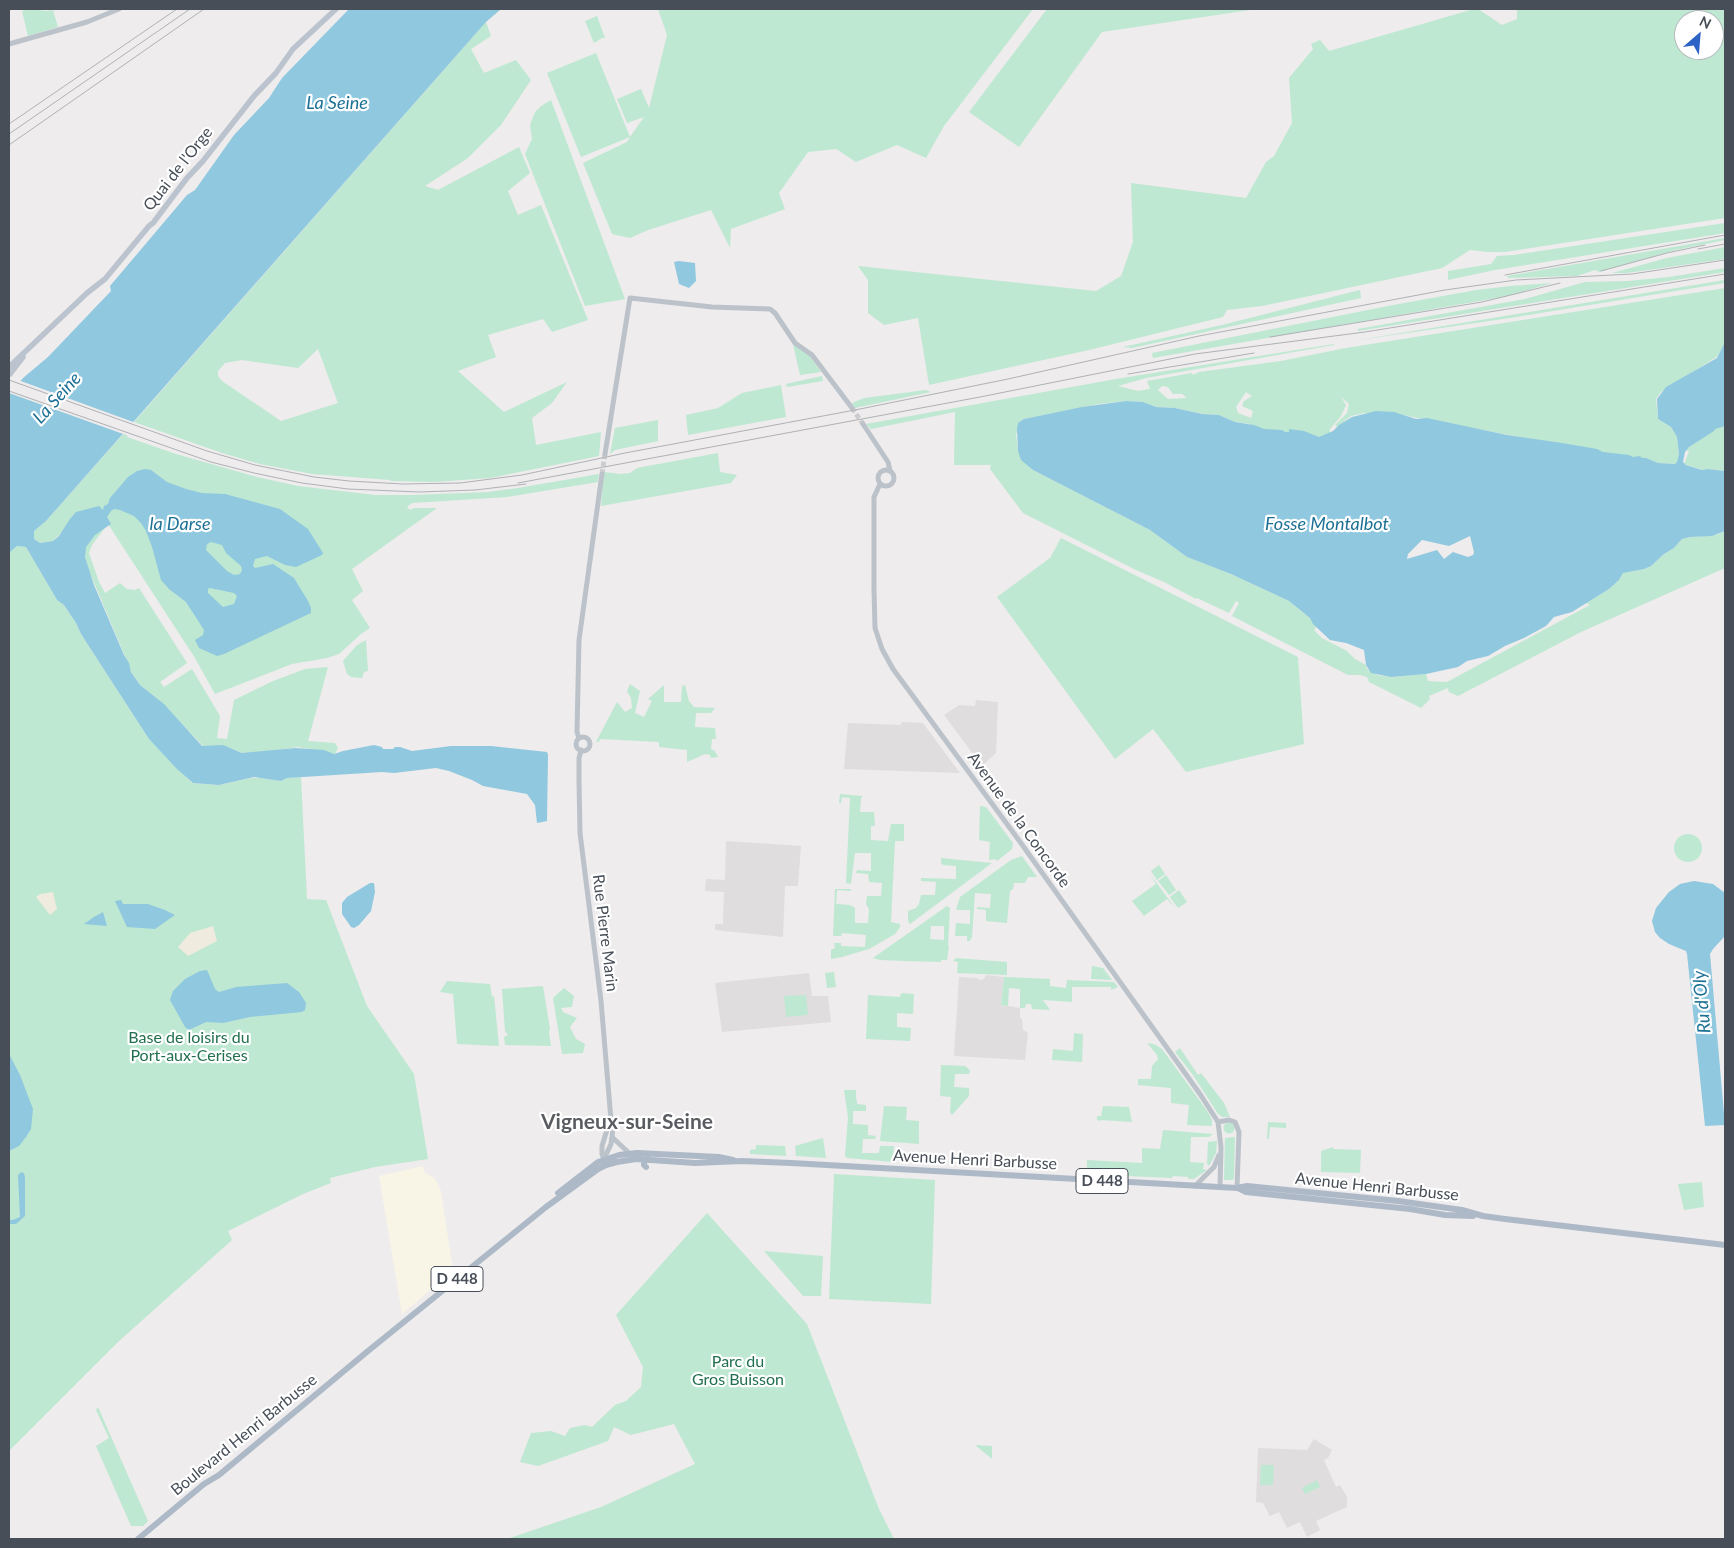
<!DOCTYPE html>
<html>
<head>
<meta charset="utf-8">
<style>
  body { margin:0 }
  #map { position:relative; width:1734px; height:1548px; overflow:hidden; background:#eeecec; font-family:Lato,sans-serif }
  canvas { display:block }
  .frame { position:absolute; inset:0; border:10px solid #474e57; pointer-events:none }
  .north { position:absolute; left:1674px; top:10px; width:50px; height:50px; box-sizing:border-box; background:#fff; border:1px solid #b5b8bc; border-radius:50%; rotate:27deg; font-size:14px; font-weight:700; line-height:20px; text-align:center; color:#474e57 }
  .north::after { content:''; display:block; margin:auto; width:18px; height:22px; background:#2d63c7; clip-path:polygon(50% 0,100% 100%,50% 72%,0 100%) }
</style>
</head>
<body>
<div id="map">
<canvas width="1734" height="1548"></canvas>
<div class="frame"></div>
<div class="north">N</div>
</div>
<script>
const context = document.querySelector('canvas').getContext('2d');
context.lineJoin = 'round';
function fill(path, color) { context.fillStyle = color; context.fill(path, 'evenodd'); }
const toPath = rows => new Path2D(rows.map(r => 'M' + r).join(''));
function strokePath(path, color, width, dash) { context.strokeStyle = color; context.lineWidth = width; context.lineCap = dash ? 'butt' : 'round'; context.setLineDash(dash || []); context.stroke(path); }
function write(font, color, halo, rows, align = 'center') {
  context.font = font + ' Lato,sans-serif'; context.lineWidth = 4.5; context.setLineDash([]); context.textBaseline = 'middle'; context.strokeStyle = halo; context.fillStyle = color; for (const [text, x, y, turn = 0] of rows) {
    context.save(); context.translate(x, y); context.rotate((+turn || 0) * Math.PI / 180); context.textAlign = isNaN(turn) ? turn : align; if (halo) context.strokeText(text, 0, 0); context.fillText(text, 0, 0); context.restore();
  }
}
const commercial = toPath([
  [423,1166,424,1172,435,1179,441,1191,453,1271,402,1314,379,1176]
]);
const education = toPath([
  [976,700,998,702,996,753,982,766,944,715,959,705,975,706],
  [902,722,923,723,960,773,844,769,848,723,900,725],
  [726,841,801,846,798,886,785,886,783,937,715,930,715,924,723,924,724,892,705,891,706,879,725,880],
  [809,973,812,996,828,996,831,1022,722,1032,715,983],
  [986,975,1004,977,1001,1005,1020,1008,1020,1018,1022,1019,1023,1030,1028,1033,1025,1060,954,1056,959,977,976,978,980,980,984,979],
  [1314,1439,1332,1450,1328,1458,1324,1460,1336,1487,1340,1485,1347,1497,1347,1507,1316,1521,1320,1530,1307,1537,1300,1522,1287,1528,1279,1512,1270,1516,1263,1503,1256,1502,1258,1448,1307,1450]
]);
const green = toPath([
  [31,9,46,11,53,10,58,27,28,36,22,11],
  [658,9,1033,9,944,126,926,158,897,145,856,162,836,149,808,152,779,193,785,209,731,229,730,248,711,210,648,230,630,238,612,234,583,163,627,142,630,137,581,157,547,73,596,53,630,137,644,117,627,123,617,99,641,89,649,108,667,35],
  [1047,9,1257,9,1102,32,1019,147,969,112],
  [1474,9,1478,9,1502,25,1517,19,1517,9,1725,9,1725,218,1505,252,1488,252,1470,250,1442,268,1262,306,1227,310,1223,317,1089,350,929,385,918,318,884,325,868,313,868,280,858,266,1096,291,1121,276,1133,242,1131,183,1246,198,1266,162,1274,156,1292,123,1289,78,1313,49,1311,44,1320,40,1329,51],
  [1684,20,1714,20,1714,50,1684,50],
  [597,16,605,38,602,38,594,43,585,21],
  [486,22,491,36,471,49,484,73,516,60,531,80,501,125,468,158,425,186,438,190,519,147,530,173,508,191,518,215,541,205,588,320,552,332,543,319,488,335,496,357,458,371,504,412,567,382,552,403,532,418,536,445,601,432,599,456,490,478,434,482,391,481,390,480,312,474,260,464,222,453,134,422],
  [318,349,338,403,281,421,222,381,218,376,218,371,225,363,242,360,298,368],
  [551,100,625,299,585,306,525,154,532,139,530,125,535,112,541,106],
  [1725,223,1725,233,1495,270,1448,280,1448,271,1491,264,1497,256,1514,255],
  [1725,238,1725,240,1676,250,1599,272,1595,270,1577,276,1508,278,1507,276],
  [1725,247,1725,259,1627,273,1612,273,1667,258],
  [1725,268,1725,272,1358,331,1358,329,1525,299,1585,282,1628,281,1669,277],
  [1725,280,1725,283,1510,318,1352,341],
  [1552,283,1508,296,1153,358,1152,353,1388,306,1476,290,1511,286],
  [1725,288,1725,342,1718,356,1661,392,1656,399,1658,419,1671,427,1677,437,1679,454,1677,463,1674,464,1658,463,1397,414,1364,413,1351,416,1337,427,1335,425,1347,413,1349,404,1341,397,1346,405,1341,416,1330,429,1329,445,1250,427,1250,424,1235,422,1219,415,1202,414,1175,408,1156,407,1143,402,1126,401,1099,404,1024,419,1016,434,1018,451,1033,470,1150,530,1187,557,1231,574,1289,601,1310,618,1316,627,1314,630,1322,638,1347,651,1355,659,1366,665,1367,669,1377,675,1391,677,1426,674,1428,681,1447,682,1590,605,1586,603,1609,589,1619,580,1623,573,1644,569,1651,566,1664,554,1674,548,1682,539,1690,537,1716,535,1725,531,1725,568,1581,632,1458,696,1449,692,1448,688,1429,696,1430,699,1421,708,1369,682,1367,677,1360,675,1348,675,1232,616,1239,603,1236,601,1229,613,1197,598,1196,599,1164,582,1136,570,1023,513,990,469,991,465,954,465,955,412,871,429,866,424,1116,379,1334,344,1334,345,1146,378,1118,386,1138,391,1150,389,1147,381,1192,373,1193,375,1199,372,1281,361,1346,348],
  [1162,386,1168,387,1173,394,1182,394,1187,398,1168,399,1158,390],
  [1246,392,1252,396,1244,401,1242,406,1253,411,1251,418,1238,413,1236,407],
  [1360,290,1361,298,1132,348,1123,347,1222,325],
  [793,344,810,356,821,372,800,375],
  [822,376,823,381,787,387,786,384],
  [781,385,786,417,688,435,686,415,718,408,742,393],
  [926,390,931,392,855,408,852,403,864,398],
  [658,420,658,441,615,450,610,454,615,428],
  [1725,425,1725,471,1708,469,1703,470,1684,464,1689,451,1685,450,1718,426],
  [124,433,127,435,127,437,176,454,257,477,298,486,375,495,414,495,488,492,518,488,599,474,598,482,507,497,412,503,407,507,410,510,414,508,437,508,352,569,363,591,352,600,370,628,361,634,339,654,327,658,292,664,215,694,195,658,97,507,63,531,53,541,40,543,34,539,34,531,46,521],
  [718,453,720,472,737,475,731,483,601,506,604,472,621,474,630,473,637,468],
  [103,526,104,529,92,545,89,553,99,582,105,593,120,583,127,589,135,590,139,588,187,663,160,682,164,687,192,669,220,716,217,738,227,739,234,700,273,681,305,669,328,667,308,741,335,743,338,748,335,754,298,747,245,754,230,748,203,746,162,703,140,685,132,673,87,566,84,550,91,538],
  [1061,538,1298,657,1304,744,1186,772,1153,729,1115,759,997,597,1050,558],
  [17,546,26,547,57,600,64,605,76,623,81,634,149,739,192,783,219,785,251,778,262,778,281,781,287,778,301,777,307,899,326,900,367,1006,414,1074,428,1159,375,1167,330,1178,331,1183,303,1194,228,1231,232,1240,118,1342,9,1451,9,553],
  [366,640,368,671,364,672,362,678,351,677,347,674,343,661,357,645],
  [630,684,640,691,635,713,644,717,652,701,648,699,664,685,664,702,681,702,682,686,685,685,689,701,694,707,715,708,711,713,696,713,695,727,715,728,716,739,712,739,711,749,715,751,718,757,711,758,710,755,705,754,687,762,687,750,659,747,659,742,600,739,599,742,596,742,617,702,625,712,632,708,631,698,627,691],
  [840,794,862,796,862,798,861,798,860,812,874,812,875,826,871,826,871,840,888,841,891,824,904,824,904,841,895,841,891,922,900,924,900,927,895,934,869,949,842,957,831,959,831,950,835,948,834,943,841,943,841,946,865,947,866,935,842,933,841,936,833,936,835,889,851,889,851,891,837,890,836,904,850,905,855,908,855,923,868,923,869,909,866,904,867,896,881,896,882,883,869,882,868,874,856,873,857,870,871,871,871,853,855,853,851,884,846,883,850,798,842,797,841,803,839,803],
  [980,806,986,807,1013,843,1012,849,997,861,995,859,989,860,990,842,979,840],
  '1674 848a14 14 0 1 1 28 0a14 14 0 1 1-28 0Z',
  [1022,856,1037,877,1028,877,1025,883,1014,883,1013,889,1010,891,1007,923,986,921,986,910,977,909,977,907,990,908,991,894,975,893,972,937,970,941,967,941,967,936,955,936,956,923,970,924,970,910,956,910,960,897,1011,860],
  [941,858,992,863,910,924,908,921,908,911,916,908,919,904,921,895,935,895,936,882,921,881,921,878,956,879,956,866,943,865,941,863],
  [1159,865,1165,874,1157,880,1151,871],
  [1150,874,1175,908,1167,899,1144,916,1132,901,1156,884],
  [1166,875,1176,890,1169,895,1158,881],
  [1179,890,1187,902,1178,908,1170,897],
  [947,906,950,908,948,946,949,947,947,960,941,960,941,962,905,961,880,960,873,958],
  [931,926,944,926,944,940,930,939],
  [956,958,1007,962,1007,975,957,973,958,962,953,961],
  [1092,966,1103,968,1112,980,1091,979],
  [834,972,836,987,827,988,825,973],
  [1004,977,1050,979,1050,986,1066,988,1067,980,1114,982,1118,987,1111,990,1111,987,1072,987,1072,1002,1043,1000,1050,1010,1032,1009,1031,1004,1026,1004,1025,1008,1020,1008,1020,989,1009,988,1008,1006,1001,1005],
  [447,981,490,984,492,997,494,996,499,1046,457,1044,453,994,440,992],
  [543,986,550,1029,549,1032,551,1046,505,1045,504,1037,508,1035,505,1031,502,989],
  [564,988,574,996,572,1007,561,1008,563,1012,577,1018,570,1027,576,1039,585,1044,583,1053,562,1054,553,998],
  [901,993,914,994,913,1014,897,1013,897,1027,911,1028,910,1041,866,1039,868,995,900,997],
  [806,995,808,1015,786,1017,784,996],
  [1074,1033,1083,1034,1082,1062,1052,1060,1053,1049,1073,1051],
  [1147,1043,1154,1044,1162,1049,1208,1112,1212,1120,1212,1126,1187,1125,1189,1105,1171,1103,1171,1088,1138,1085,1138,1079,1151,1079,1152,1066,1158,1059,1157,1055],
  [1180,1048,1198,1075,1201,1073,1224,1103,1230,1117,1222,1117,1218,1114,1193,1075,1175,1052],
  [941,1065,965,1066,970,1070,969,1074,955,1074,954,1087,969,1088,969,1096,952,1115,950,1112,951,1097,940,1096],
  [844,1090,856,1090,856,1099,857,1100,857,1104,866,1105,866,1111,853,1111,853,1124,868,1125,868,1135,876,1136,875,1139,863,1139,862,1153,879,1153,880,1146,894,1146,893,1162,847,1158,845,1156,848,1117],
  [884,1106,907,1107,906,1120,919,1121,919,1144,880,1141],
  [1103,1106,1129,1107,1132,1122,1101,1120,1100,1121,1097,1120,1097,1116,1101,1116],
  [1268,1122,1286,1123,1286,1128,1270,1127,1269,1139,1267,1139],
  '1223.5 1128a5.5 5.5 0 1 1 11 0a5.5 5.5 0 1 1-11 0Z',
  [1163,1130,1213,1134,1209,1137,1191,1137,1190,1162,1204,1163,1203,1169,1207,1170,1194,1179,1188,1179,1188,1177,1173,1176,1172,1178,1081,1174,1081,1169,1087,1169,1087,1160,1142,1163,1142,1148,1160,1149],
  [1235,1137,1234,1177,1233,1180,1224,1180,1225,1138],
  [823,1138,826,1158,796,1156,795,1146],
  [1217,1141,1216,1153,1209,1166,1207,1164,1208,1142],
  [756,1145,785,1146,786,1156,750,1154,750,1150,756,1149],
  [1333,1147,1333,1149,1361,1150,1360,1173,1321,1172,1321,1151],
  [834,1174,935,1180,931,1304,829,1299],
  [1702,1182,1704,1207,1684,1210,1678,1184],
  [707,1213,807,1324,879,1509,894,1539,507,1539,601,1507,695,1464,674,1424,631,1435,614,1427,608,1441,538,1466,520,1462,531,1433,551,1431,565,1436,570,1428,585,1425,592,1427,615,1405,626,1401,641,1387,643,1367,616,1315],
  [764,1251,823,1256,821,1296,803,1296],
  [98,1407,148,1521,143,1526,131,1526,96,1446,109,1438,96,1410],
  [975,1445,992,1446,992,1459],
  [1261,1465,1274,1465,1273,1485,1260,1485],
  [1317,1480,1320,1487,1305,1494,1302,1488]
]);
const sand = toPath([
  [53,892,57,909,50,915,36,897,40,894],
  [213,926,217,941,188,956,178,947,190,933]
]);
const water = toPath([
  [349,9,501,9,486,22,46,521,34,531,34,539,40,543,53,541,59,536,70,519,76,512,99,506,103,510,104,506,108,504,110,498,128,477,137,471,145,469,151,470,167,482,186,489,202,493,225,494,280,509,308,529,323,553,322,555,296,567,285,565,267,556,255,559,253,566,255,568,273,564,294,578,308,601,311,608,311,613,224,654,217,656,199,648,195,640,203,635,204,630,186,602,169,589,161,580,152,547,146,531,141,523,134,516,120,510,114,509,111,511,107,517,111,524,95,535,86,547,85,557,94,585,124,655,129,663,131,672,140,685,164,704,202,746,223,745,242,753,295,748,324,750,334,754,343,751,374,745,382,747,383,749,393,749,395,747,400,747,412,751,451,746,491,746,547,752,548,755,547,821,537,823,535,805,527,794,483,786,472,780,449,771,436,768,394,773,382,772,287,778,281,781,254,777,219,785,193,783,177,769,149,739,81,634,76,623,64,605,57,600,26,547,17,546,9,553,9,395,23,378,48,357,111,291,110,286,187,195,195,190,234,135,269,98,282,78],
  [211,542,222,545,226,553,241,566,242,570,240,574,234,575,227,571,206,550,207,544],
  [210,588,234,593,237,596,234,604,223,607,208,593,208,589],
  [679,261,695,263,696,281,689,288,679,284,674,262],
  [1725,342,1725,426,1715,429,1714,431,1689,447,1685,452,1683,462,1686,465,1702,470,1708,469,1725,471,1725,531,1712,536,1690,537,1682,539,1674,548,1664,554,1651,566,1644,569,1623,573,1619,580,1609,589,1572,612,1554,617,1546,626,1524,638,1505,646,1488,656,1467,661,1458,667,1426,674,1391,677,1371,673,1366,665,1364,650,1346,643,1330,640,1313,624,1310,618,1289,601,1231,574,1187,557,1150,530,1033,470,1021,460,1018,451,1017,429,1018,423,1024,419,1082,407,1126,401,1143,402,1156,407,1175,408,1202,414,1219,415,1235,422,1254,425,1264,429,1282,430,1285,432,1289,432,1289,429,1304,431,1319,437,1333,431,1339,425,1352,417,1376,411,1394,412,1416,419,1427,418,1507,435,1562,443,1597,449,1603,452,1629,455,1633,457,1640,456,1642,458,1646,458,1658,463,1675,464,1677,462,1679,454,1677,437,1671,427,1658,419,1657,399,1666,387,1717,358],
  [1470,536,1474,552,1473,555,1468,557,1453,552,1444,559,1437,550,1407,559,1408,554,1422,540,1449,546],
  [1694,881,1713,884,1725,893,1725,936,1713,949,1710,954,1725,1125,1705,1126,1687,954,1686,951,1669,944,1660,938,1655,932,1652,921,1656,908,1669,892,1680,884],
  [370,883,374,883,375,892,371,911,359,925,354,928,351,927,342,914,342,903,347,897],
  [121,900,123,904,148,904,165,910,175,915,155,929,127,927,115,901],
  [103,912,107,926,84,924,94,917],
  [207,970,215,989,219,992,236,987,287,983,299,992,306,1003,305,1010,302,1012,250,1017,223,1023,206,1022,189,1030,185,1027,170,1000,173,991,185,979,200,971],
  [9,1054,20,1075,33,1109,31,1129,26,1137,19,1146,9,1151],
  [21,1172,24,1173,25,1178,25,1216,16,1224,9,1224,9,1220,13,1220,20,1217,18,1175]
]);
const pier = toPath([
  [18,380,136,423,126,435,9,393]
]);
const tertiaryTunnel = toPath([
  [852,408,863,424],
  [602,474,605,454]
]);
const tertiary = toPath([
  [9,44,87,22,119,9],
  [863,424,888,462,890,470],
  [605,454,630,298,712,307,770,309,775,313,795,343,812,355,852,408],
  '878 478a8 8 0 1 1 16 0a8 8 0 1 1-16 0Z',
  [880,484,874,497,874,589,875,628,882,649,893,669,1018,839,1200,1094,1218,1122,1221,1147,1220,1187],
  '576 744a7 7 0 1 1 14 0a7 7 0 1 1-14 0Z',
  [579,738,577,732,579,640,602,474],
  [581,750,579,758,579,781,580,833,601,1001,611,1120,613,1129,611,1144,604,1159],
  [1218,1122,1229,1120,1235,1122,1239,1132,1237,1188],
  [613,1138,630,1154],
  [604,1159,602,1154,602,1146,610,1120],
  [1195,1186,1214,1167,1219,1155]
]);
const secondary = toPath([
  [9,367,87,293,105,279,149,226,153,223,187,178,203,161,254,96,276,73,293,49,336,9],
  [10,374,23,357]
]);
const primary = toPath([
  [646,1167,644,1165,644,1159,647,1157],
  [1238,1188,1246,1192,1410,1209,1445,1215,1473,1216],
  [558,1193,598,1162,619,1155,637,1153,719,1157,733,1160],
  [138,1539,204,1484,219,1475,368,1351,546,1207,598,1169,606,1165,617,1162,636,1159,695,1163,742,1161,791,1163,1237,1188,1247,1186,1398,1201,1462,1210,1483,1216,1505,1219,1725,1245]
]);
const rail = toPath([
  [9,124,177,9],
  [9,134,190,9],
  [9,145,204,9],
  [1698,249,1725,244],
  [1601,271,1667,253,1705,245],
  [1505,275,1725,235],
  [1270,337,1482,302,1560,283],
  [1128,374,1254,353],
  [9,380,207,451,255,465,314,477,349,481,403,484,460,483,522,475,625,453,855,410,1008,379,1199,336,1445,290,1516,280,1632,274,1725,260],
  [9,391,211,462,254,473,302,483,348,489,419,492,475,490,526,484],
  [518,483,980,397,1195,354,1365,332,1725,274]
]);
const shields = [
  [1102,1181,52],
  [457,1279,52]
];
const shieldNames = [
  ["D 448",1102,1181],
  ["D 448",457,1279]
];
const streetNames = [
  ["Quai de l'Orge",178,169,-52],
  ["Avenue de la Concorde",1019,820,54],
  ["Rue Pierre Marin",605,933,83],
  ["Avenue Henri Barbusse",975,1160,3],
  ["Avenue Henri Barbusse",1377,1187,6],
  ["Boulevard Henri Barbusse",244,1435,-39]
];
const parkNames = [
  ["Base de loisirs du",189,1038],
  ["Port-aux-Cerises",189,1056],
  ["Parc du",738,1362],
  ["Gros Buisson",738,1380]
];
const waterNames = [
  ["La Seine",337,103],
  ["La Seine",57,398,-48],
  ["la Darse",180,524],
  ["Fosse Montalbot",1327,524],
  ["Ru d'Oly",1702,1002,-95]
];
const districtNames = [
  ["Vigneux-sur-Seine",627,1122]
];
fill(commercial, '#f9f5e6');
fill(education, '#dfdddd');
fill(green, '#bee8d2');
fill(sand, '#efebde');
fill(water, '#90c8e0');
fill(pier, '#eeecec');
strokePath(tertiaryTunnel, '#cdccce', 5, [5, 2.5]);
strokePath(tertiary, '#bcc2ca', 5);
strokePath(secondary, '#bbc3ce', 5.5);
strokePath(primary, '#aeb9c8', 6);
strokePath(rail, '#afb1b6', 1);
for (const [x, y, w] of shields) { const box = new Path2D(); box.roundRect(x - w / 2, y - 12.5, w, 25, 4); context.fillStyle = '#fff'; context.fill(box); strokePath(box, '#474e57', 1); }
write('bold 15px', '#474e57', null, shieldNames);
write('16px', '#474e57', '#fff', streetNames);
write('16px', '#216f4f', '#fff', parkNames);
write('italic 18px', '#1c7094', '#fff', waterNames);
write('bold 21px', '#595c60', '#fff', districtNames);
</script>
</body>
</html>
